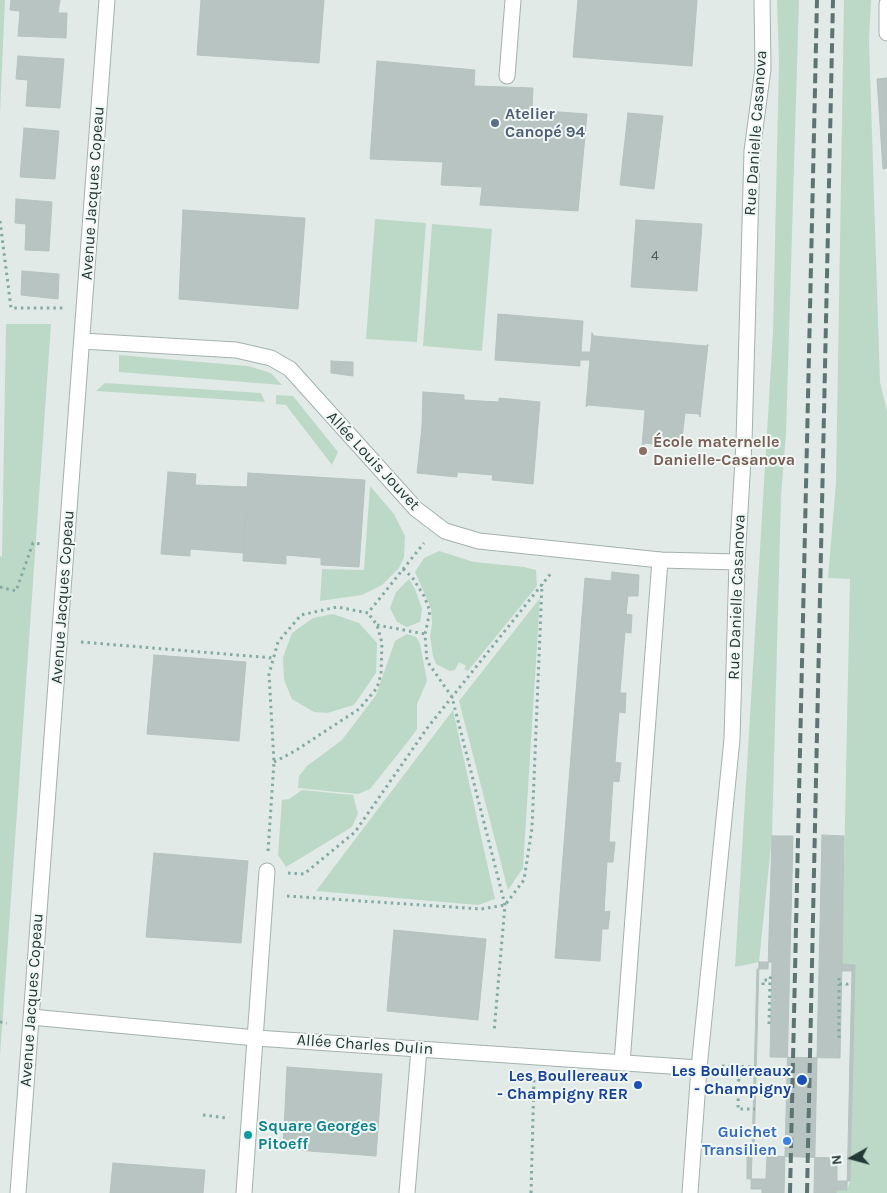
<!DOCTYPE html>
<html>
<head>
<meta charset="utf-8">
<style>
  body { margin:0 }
  #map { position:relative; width:887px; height:1193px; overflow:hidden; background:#e1eae7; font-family:Karla,sans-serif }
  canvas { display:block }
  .north { position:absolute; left:827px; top:1133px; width:50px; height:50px; -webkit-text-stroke:4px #f1f7f5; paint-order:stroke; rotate:263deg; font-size:14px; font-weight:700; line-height:20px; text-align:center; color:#233936 }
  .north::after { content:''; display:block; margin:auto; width:18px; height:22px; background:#233936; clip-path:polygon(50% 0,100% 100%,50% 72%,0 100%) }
</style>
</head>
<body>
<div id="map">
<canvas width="887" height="1193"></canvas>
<div class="north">N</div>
</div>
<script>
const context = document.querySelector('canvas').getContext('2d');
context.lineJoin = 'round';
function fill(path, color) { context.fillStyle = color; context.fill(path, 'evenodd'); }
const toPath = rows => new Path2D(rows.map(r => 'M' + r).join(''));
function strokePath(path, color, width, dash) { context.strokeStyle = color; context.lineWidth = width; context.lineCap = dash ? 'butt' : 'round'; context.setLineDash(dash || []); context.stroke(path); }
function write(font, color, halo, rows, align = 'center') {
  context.font = font + ' Karla,sans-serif'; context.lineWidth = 4; context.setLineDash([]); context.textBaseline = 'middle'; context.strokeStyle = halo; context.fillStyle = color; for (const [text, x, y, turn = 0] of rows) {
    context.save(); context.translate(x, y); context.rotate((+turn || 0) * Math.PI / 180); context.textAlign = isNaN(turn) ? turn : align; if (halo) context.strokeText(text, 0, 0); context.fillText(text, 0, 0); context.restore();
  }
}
const green = toPath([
  [0,0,5,0,0,113],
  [777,0,799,0,786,434,781,496,772,836,759,962,735,967,773,332,779,61],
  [844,0,871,0,869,41,880,382,887,411,887,1193,836,1193,836,1190,847,1190,850,1181,855,965,842,964,850,579,828,578,836,482],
  [375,219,426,223,417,342,366,339],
  [432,224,492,229,482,351,423,346],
  [6,324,51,324,0,1056,0,556,2,557],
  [119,355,248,366,271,373,282,385,119,372],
  [105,383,261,393,265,402,96,391],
  [276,395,293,396,338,452,332,465,286,405,276,404],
  [370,486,394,514,405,536,404,557,399,568,382,585,362,595,320,601,322,569,364,570],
  [439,551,474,562,524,567,536,570,537,586,468,671,464,669,466,666,459,662,455,670,450,671,436,664,433,656,430,636,432,624,431,608,415,572,424,558],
  [409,579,415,589,422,609,420,622,407,627,397,622,390,608,396,592],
  [540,598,523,868,508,890,459,701],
  [333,614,359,623,377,643,376,673,354,705,327,713,314,712,292,699,284,680,283,657,292,633,313,618],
  [407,634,416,637,420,644,427,681,417,704,417,729,410,739,370,789,358,794,298,788,299,776,307,766,342,740,376,695,395,641],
  [453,710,495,899,478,905,316,891],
  [302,790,353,795,358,814,352,827,286,867,278,855,282,800,289,799]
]);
const building = toPath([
  [11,0,60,0,58,13,67,13,66,38,18,36,20,11,10,10,11,0],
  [201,0,324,0,319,63,197,55,201,0],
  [578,0,697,0,692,66,573,57,578,0],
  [18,56,64,59,60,108,26,106,28,80,16,79,18,56],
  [377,61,475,70,474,86,533,88,532,110,587,114,578,211,480,205,482,187,441,185,443,162,370,159,377,61],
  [887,78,887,168,883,169,877,79,887,78],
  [628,113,663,116,654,189,620,185,628,113],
  [24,128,59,131,55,179,20,177,24,128],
  [16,199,52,202,49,251,25,250,26,224,15,223,16,199],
  [183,210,305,218,298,309,179,299,183,210],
  [636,220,702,224,697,291,631,287,636,220],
  [22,271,59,274,58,299,21,295,22,271],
  [498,314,583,321,581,352,590,352,590,360,580,360,580,366,495,360,498,314],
  [592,333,594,336,706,346,708,344,700,417,699,414,685,413,681,447,644,443,644,447,642,447,645,410,588,405,586,407,592,333],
  [331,361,353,362,353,376,331,373,331,361],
  [423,392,464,395,464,400,499,402,499,398,540,402,533,484,492,480,493,475,457,472,457,477,417,473,422,427,423,392],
  [168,472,196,474,195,485,248,487,243,553,190,549,190,556,161,554,168,472],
  [248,473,365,480,359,567,321,565,321,558,286,555,286,564,243,561,248,473],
  [612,572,639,575,638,596,628,596,626,614,632,615,631,633,625,632,620,693,626,693,625,713,619,712,615,762,621,763,619,782,613,781,609,842,615,842,613,862,607,862,604,912,610,911,608,929,602,929,600,961,555,958,585,578,611,581,612,572],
  [154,655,246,662,239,741,147,734,154,655],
  [822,835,844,836,842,971,852,971,847,1190,836,1190,836,1193,814,1193,822,835],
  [772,836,793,836,784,1193,762,1193,762,1189,751,1189,757,969,768,969,772,836],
  [154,853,248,861,241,943,146,937,154,853],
  [394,930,486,939,478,1020,387,1011,394,930],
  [759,962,772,962,770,1057,840,1058,842,964,855,965,850,1181,837,1181,837,1158,767,1156,766,1179,747,1179,747,1152,754,1153,759,962],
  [287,1067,382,1074,376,1156,283,1149,287,1067],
  [113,1163,205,1170,203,1193,110,1193,113,1163]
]);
const path = toPath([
  [0,221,11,308,63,308],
  [403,569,412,577,424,596,430,611,425,634,427,661,452,697,505,905,494,1032],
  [0,587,16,591,33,543,41,544],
  [377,625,425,634],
  [81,642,273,658],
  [274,762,295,751,359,709,377,688,381,674,382,643,377,625,368,613],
  [268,851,274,762,269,674,278,642,301,615,337,607,368,613,424,543],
  [288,873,304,874,355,832,428,727,552,572],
  [287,896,481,909,505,905,524,880,532,828,542,584],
  [839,978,839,984,847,984,847,989],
  [763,985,763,980,770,980,771,974],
  [0,1022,7,1023],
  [769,1024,770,980],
  [839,1038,839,984],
  [722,1066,756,1067],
  [739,1066,738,1109,755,1109],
  [203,1115,227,1118],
  [531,1193,534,1079]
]);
const service = toPath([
  [887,4,887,33],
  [507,76,513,0],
  [622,1063,660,560],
  [407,1193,419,1049]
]);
const pedestrian = toPath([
  [244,1193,267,871]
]);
const minor = toPath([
  [82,341,236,350,271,358,290,369,416,509,445,531,479,541,660,560,737,562],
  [31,1017,256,1038,699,1068],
  [18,1193,107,0],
  [690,1193,699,1068,732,739,737,562,744,442,752,151,763,69,762,0]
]);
const rail = toPath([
  [790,1193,817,0],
  [807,1193,833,0]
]);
const markers = [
  [495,123,5,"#5c6f8a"],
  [643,451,5,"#8d6e63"],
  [802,1080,6,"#1a4fb4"],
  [638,1085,5,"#1a4fb4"],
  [248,1135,5,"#0f9aa8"],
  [787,1141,5,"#3f7fe0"]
];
const numberNames = [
  ["4",655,256]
];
const serviceNames = [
  ["Atelier",505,114],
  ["Canopé 94",505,132]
];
const streetNames = [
  ["Rue Danielle Casanova",756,133,-86],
  ["Avenue Jacques Copeau",93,193,-86],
  ["Allée Louis Jouvet",373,461,47],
  ["Avenue Jacques Copeau",63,597,-86],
  ["Rue Danielle Casanova",737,597,-88],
  ["Avenue Jacques Copeau",32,1000,-86],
  ["Allée Charles Dulin",365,1045,4]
];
const educationNames = [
  ["École maternelle",653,442],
  ["Danielle-Casanova",653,460]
];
const transitNames = [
  ["Les Boullereaux",791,1071],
  ["- Champigny",791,1089],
  ["Les Boullereaux",628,1076],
  ["- Champigny RER",628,1094]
];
const cultureNames = [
  ["Square Georges",258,1126],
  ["Pitoeff",258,1144]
];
const shopNames = [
  ["Guichet",777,1132],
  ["Transilien",777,1150]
];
fill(green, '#bcd9c8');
fill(building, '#b7c4c1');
strokePath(building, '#b4c3bf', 1);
strokePath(service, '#a4b1ae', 17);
strokePath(pedestrian, '#a4b1ae', 17);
strokePath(minor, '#a4b1ae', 17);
strokePath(path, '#84aaa4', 3, [2.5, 4]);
strokePath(service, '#fff', 15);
strokePath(pedestrian, '#fff', 15);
strokePath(minor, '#fff', 15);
strokePath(rail, '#5d7472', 4, [10, 5]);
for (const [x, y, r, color] of markers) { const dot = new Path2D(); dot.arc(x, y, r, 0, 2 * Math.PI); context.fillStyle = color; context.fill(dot); strokePath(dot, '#f1f7f5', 2); }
write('14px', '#485c59', null, numberNames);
write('bold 16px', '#4e5e75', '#f1f7f5', serviceNames, 'left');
write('16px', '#233936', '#f1f7f5', streetNames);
write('bold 16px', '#785e54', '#f1f7f5', educationNames, 'left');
write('bold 16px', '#164399', '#f1f7f5', transitNames, 'right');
write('bold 16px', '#0d838f', '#f1f7f5', cultureNames, 'left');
write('bold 16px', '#366cbe', '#f1f7f5', shopNames, 'right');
</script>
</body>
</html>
